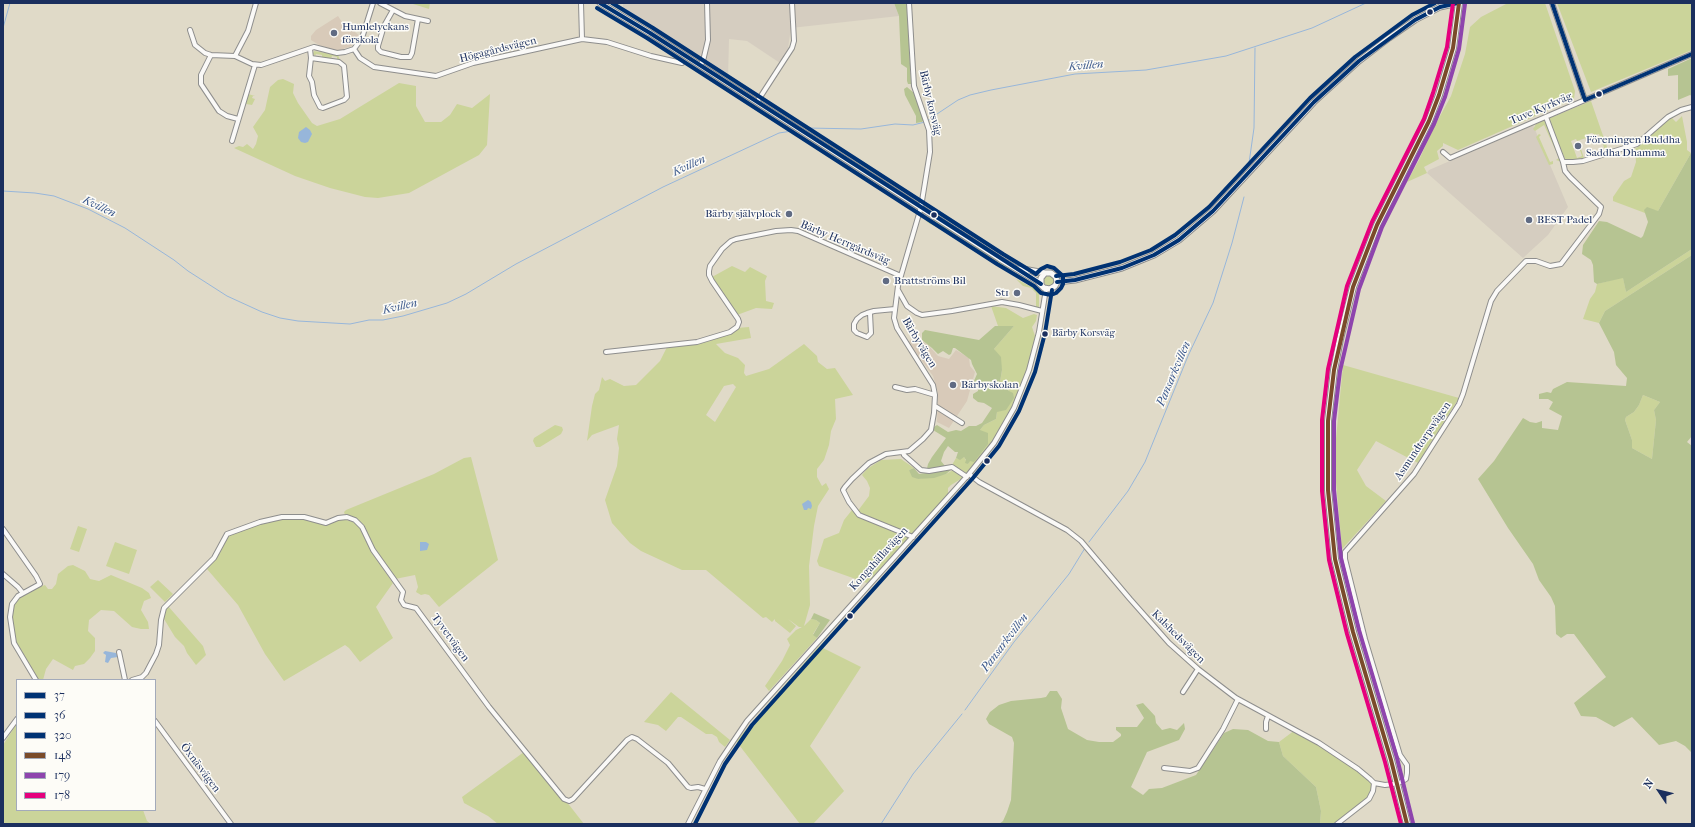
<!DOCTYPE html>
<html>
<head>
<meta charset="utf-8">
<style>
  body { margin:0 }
  #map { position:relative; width:1695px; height:827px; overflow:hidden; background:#e0dac8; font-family:"IM FELL French Canon",serif }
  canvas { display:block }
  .frame { position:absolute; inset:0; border:4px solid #1b2f5e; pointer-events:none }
  .legend { position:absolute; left:16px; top:679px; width:140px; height:132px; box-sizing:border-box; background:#fdfcf7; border:1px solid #a3aaba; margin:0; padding:5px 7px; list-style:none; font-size:12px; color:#1b2f5e }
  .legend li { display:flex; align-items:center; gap:8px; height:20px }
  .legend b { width:20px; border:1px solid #a3aaba }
  .north { position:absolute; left:1639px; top:771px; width:40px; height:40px; -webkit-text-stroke:3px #fdfcf7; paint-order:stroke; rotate:305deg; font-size:11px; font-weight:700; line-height:16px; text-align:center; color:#1b2f5e }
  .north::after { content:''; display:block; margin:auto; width:14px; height:18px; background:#1b2f5e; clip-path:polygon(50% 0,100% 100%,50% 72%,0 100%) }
</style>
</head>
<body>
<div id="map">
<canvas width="1695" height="827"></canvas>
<div class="frame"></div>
<ul class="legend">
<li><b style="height:5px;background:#003273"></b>37</li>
<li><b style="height:5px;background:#003273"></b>36</li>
<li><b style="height:5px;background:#003273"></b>320</li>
<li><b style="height:5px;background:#7a4b2a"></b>148</li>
<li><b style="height:5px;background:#8e44ad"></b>179</li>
<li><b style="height:5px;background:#e5007d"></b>178</li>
</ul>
<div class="north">N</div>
</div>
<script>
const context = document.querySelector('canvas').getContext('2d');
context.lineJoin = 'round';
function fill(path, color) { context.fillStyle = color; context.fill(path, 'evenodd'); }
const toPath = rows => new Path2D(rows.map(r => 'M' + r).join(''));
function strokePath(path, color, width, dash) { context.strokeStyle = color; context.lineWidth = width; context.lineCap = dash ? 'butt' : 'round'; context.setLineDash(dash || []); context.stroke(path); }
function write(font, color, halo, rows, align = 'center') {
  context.font = font + ' "IM FELL French Canon",serif'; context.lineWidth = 3; context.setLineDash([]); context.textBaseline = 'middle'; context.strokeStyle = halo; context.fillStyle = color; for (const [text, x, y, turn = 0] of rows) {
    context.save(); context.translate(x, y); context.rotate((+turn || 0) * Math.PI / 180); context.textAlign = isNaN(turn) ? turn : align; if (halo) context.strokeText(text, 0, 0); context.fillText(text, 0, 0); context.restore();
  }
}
const built = toPath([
  [338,16,342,22,360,36,352,46,337,51,319,45,311,40,311,36,316,30],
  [915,336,928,345,938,356,949,359,956,350,969,358,970,366,975,372,967,401,949,428,937,422,938,393,933,376,908,342]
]);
const industrial = toPath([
  [623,3,894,3,899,16,791,28,788,48,780,63,747,41,729,39,728,78,623,12],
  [1533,125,1568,207,1548,235,1523,258,1427,173,1429,170]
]);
const green = toPath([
  [413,3,430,3,429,9,413,4],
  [1508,3,1545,3,1575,91,1574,99,1458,150,1443,143,1443,146,1437,151,1439,159,1424,167,1427,173,1407,182,1419,160,1433,129,1451,96,1465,54,1470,27,1481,17],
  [1557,3,1692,3,1692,50,1591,92],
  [314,51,338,55,340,60,337,60,337,57,332,56,331,59,322,58,322,55,316,54,315,56,313,54],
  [283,79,294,84,293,93,298,103,312,123,317,126,340,119,399,83,416,86,416,106,425,122,441,122,450,115,457,104,472,108,490,94,487,145,479,155,409,193,378,198,365,197,330,188,295,176,234,148,239,146,243,147,247,144,253,149,256,144,258,136,253,127,265,110,270,87,278,80],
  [248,94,255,96,253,96,252,98,255,99,252,105,246,104],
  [1591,101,1608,150,1605,150,1599,134,1595,135,1592,133,1588,134,1589,137,1577,141,1576,139,1571,141,1577,158,1582,156,1579,147,1580,146,1584,158,1567,161,1563,156,1549,120,1550,118],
  [1682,116,1687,142,1687,150,1691,153,1658,211,1645,210,1645,213,1613,201,1613,197,1624,181,1631,177,1636,162,1635,149,1671,117,1676,122],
  [1544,120,1546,121,1561,160,1559,161,1556,160,1559,158,1544,125,1535,131,1533,129,1536,124],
  [1539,134,1541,135,1539,137,1550,162,1553,161,1553,164,1549,165,1536,137],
  [928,219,942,223,994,257,1011,270,1012,273,955,234,930,224,926,221],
  [1692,249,1692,255,1605,311,1599,323,1583,319,1590,299,1595,292,1597,284,1623,277,1626,292],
  [732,266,745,272,750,267,767,276,765,281,766,301,774,303,772,309,756,308,737,315,712,277],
  '1044 281a5 5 0 1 1 10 0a5 5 0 1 1-10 0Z',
  [1016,279,1034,288,1039,294,1039,306,1038,309,1036,307,1036,293,1031,288,1023,286],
  [991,306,1006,308,1023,318,1034,314,1037,315,1036,321,1032,327,1035,336,1034,346,1023,382,1011,410,986,452,967,473,966,473,952,465,956,458,958,459,964,457,968,464,980,430,984,425,996,419,997,412,1009,391,1000,382,1002,370,994,349,1014,326,998,326],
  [749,327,751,338,716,344,725,353,738,358,745,365,744,373,746,376,769,369,804,344,817,356,818,362,827,369,835,368,853,395,835,399,836,419,831,431,829,445,824,460,817,469,817,477,822,486,826,483,829,489,818,506,814,526,809,566,810,605,804,626,811,619,816,620,820,623,813,634,817,638,769,691,765,686,782,661,790,645,787,639,796,630,802,627,799,627,788,619,796,626,790,633,775,621,775,619,772,622,766,617,763,618,706,570,682,570,641,551,630,543,612,523,605,500,617,466,619,448,617,439,619,425,597,433,592,435,587,441,592,406,595,394,599,390,602,377,605,381,610,379,624,386,636,385,660,361,667,347,697,344,710,341,737,328],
  [733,384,736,387,715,422,706,415,724,386],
  [1343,365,1459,398,1418,463,1376,441,1357,470,1366,486,1386,501,1342,549,1334,460],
  [1643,395,1660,402,1654,410,1656,420,1652,459,1632,448,1632,440,1625,420,1626,417,1634,412,1639,405],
  [555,425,562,427,563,430,561,434,540,447,536,447,533,441,534,438],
  [471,457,498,560,439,607,429,595,425,594,421,595,416,592,418,587,415,575,395,579,378,556,363,524,354,517,345,515,344,512,346,510,434,474,464,458],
  [901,459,914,468,909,470,918,479,946,474,953,470,964,477,951,485,948,488,948,494,912,534,862,516,857,512,869,496,870,488,867,481,862,475,867,469,881,460],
  [852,510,860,517,909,538,867,583,819,566,817,561,824,539,839,533,844,520],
  [284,517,305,518,326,525,343,519,356,523,362,531,372,553,393,583,376,607,393,638,360,662,349,648,345,645,284,681,265,654,238,605,207,569,220,553,228,535,250,527],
  [78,526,87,529,79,552,70,549],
  [115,542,137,550,129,574,106,566],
  [73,565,85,571,90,579,99,581,111,575,142,588,149,593,151,598,144,601,141,610,148,622,149,629,141,629,132,627,114,611,101,610,89,620,88,631,95,638,95,651,90,658,84,664,75,666,73,670,53,659,46,669,43,680,39,680,15,640,12,625,13,607,19,598,25,593,45,585,48,589,52,589,56,584,58,574,68,566],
  [158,580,173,594,165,602,150,587],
  [168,606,203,646,206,655,196,665,187,653,184,646,175,637,164,619,164,614],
  [819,646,861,667,810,746,844,791,813,824,800,824,736,741],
  [671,692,730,740,725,747,719,742,717,737,712,734,706,734,681,717,678,717,666,731,658,725,644,722],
  [17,723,17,810,143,810,147,821,151,824,160,824,3,824,3,745],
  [1295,730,1371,780,1373,785,1370,796,1333,824,1320,823,1321,811,1316,787,1283,756,1279,742],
  [524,752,570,806,584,824,498,824,488,816,464,803,462,797]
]);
const forest = toPath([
  [894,3,907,3,911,84,908,84,907,81,907,68,901,64,899,16],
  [1692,58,1692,96,1690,95,1678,100,1678,75,1668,76,1668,69],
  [907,87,914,93,924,120,922,122,916,123,916,116,905,95,904,89],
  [1691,153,1692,249,1626,292,1623,278,1597,284,1594,282,1593,265,1591,260,1582,254,1583,245,1599,221,1607,222,1641,238,1643,236,1648,222,1644,210,1647,207,1658,211],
  [1692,255,1692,436,1687,442,1692,446,1692,753,1685,746,1676,741,1659,745,1632,717,1614,727,1596,717,1581,716,1574,703,1606,677,1574,634,1567,634,1561,638,1556,634,1555,606,1551,597,1539,580,1533,564,1508,528,1478,479,1494,461,1523,418,1530,422,1536,423,1542,421,1542,428,1558,430,1562,416,1549,409,1553,402,1548,399,1539,399,1539,394,1547,392,1551,393,1553,389,1567,382,1626,386,1627,378,1616,365,1614,352,1599,323,1605,311],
  [1643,395,1660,402,1654,410,1656,420,1652,459,1632,448,1632,440,1625,420,1626,417,1634,412,1639,405],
  [995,326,1014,326,994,349,1001,357,1002,370,1000,382,1009,391,1013,393,1014,398,1006,410,997,412,996,419,984,425,980,430,988,433,988,444,974,462,970,461,968,464,965,463,966,460,964,457,960,460,956,458,958,452,955,452,948,446,944,452,941,461,945,466,952,469,946,474,934,478,918,479,912,477,909,470,914,468,919,474,926,473,928,464,932,457,946,438,933,430,934,427,937,425,948,432,956,430,961,431,969,426,976,426,982,423,992,408,984,403,978,402,973,398,973,394,978,391,978,388,974,381,977,374,972,364,971,360,955,348,953,348,951,354,949,355,943,351,938,354,932,348,922,340,922,333,925,330,979,340],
  [814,613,830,620,817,638,813,635,820,623,816,620,811,619],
  [1050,691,1057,691,1062,699,1061,708,1068,729,1087,740,1099,742,1113,742,1121,736,1121,734,1116,730,1116,727,1137,727,1144,718,1136,705,1143,703,1155,716,1156,723,1162,730,1170,728,1177,730,1184,723,1185,729,1179,740,1147,752,1131,787,1143,795,1149,789,1162,788,1196,775,1224,733,1233,729,1248,730,1268,741,1279,742,1283,756,1316,787,1321,811,1320,823,999,824,1003,821,1007,812,1011,800,1014,743,1012,737,989,724,986,719,990,712,999,705,1011,701,1041,698,1046,697]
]);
const water = toPath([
  [306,127,310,130,312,134,308,142,305,143,301,142,298,138,299,132],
  [808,500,811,502,812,506,811,509,808,508,807,510,804,510,802,504],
  [420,542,426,542,429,544,427,550,420,551],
  [105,651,116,653,118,657,111,658,108,663,105,662,106,655,103,653]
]);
const stream = toPath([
  [3,28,10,3],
  [928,120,958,100,970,95,991,90,1075,74,1146,70,1226,56,1312,28,1366,3],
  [806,128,861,129,895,124,913,125,925,122],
  [1249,163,1254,128,1255,48],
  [3,191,35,193,54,196,88,209,125,228,174,260,188,271,227,296,262,312,280,318,298,321,350,324,369,320,383,320,403,316,447,303,466,294,516,264,663,187,779,133,792,131],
  [1089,542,1128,491,1145,462,1188,356,1213,303,1232,243,1244,197],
  [965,710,1014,642,1069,574,1085,548],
  [881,824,913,774,962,714]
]);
const minor = toPath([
  [380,3,405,16,428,21],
  [581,3,582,39],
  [909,3,914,86,929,130,930,152,921,207,898,286,894,318,897,328,933,385,935,395,934,413,931,430,923,439,909,451,886,454,869,463,852,479,845,487,843,490,849,502,859,515,913,537],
  [1552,3,1585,100],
  [393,10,384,26,378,46,378,49,381,52,401,57,410,57,412,53,418,19],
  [190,30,195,45,205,53,211,55,235,56,252,64,261,65,314,47,337,53,345,52,354,49,362,38,373,3],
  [310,49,311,58,309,76,312,82,314,95,320,107,323,108,344,100,347,97,344,66,339,62,311,58],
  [354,49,360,58,374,67,436,76,473,63,582,39,607,42,651,56,682,63],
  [211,55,201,75,201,84,219,111,227,116,238,119],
  [235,56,248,31,256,3],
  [700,65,703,61,708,40,707,3],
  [757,102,792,48,794,41,792,3],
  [1546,117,1563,162,1573,162,1583,161,1637,144,1668,117,1681,110,1692,107],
  [232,141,255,65],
  [1443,152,1450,158,1692,54],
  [898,290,907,306,917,313,922,315,952,311,1002,302,1019,305,1042,311],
  [870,313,871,333,867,337,857,333,854,330,854,324,857,319,862,315,867,313,874,311,895,309],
  [606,352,697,342,730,332,737,327,739,322,738,319,712,281,709,275,709,271,710,266,722,249,731,241,736,239,776,231,791,230,798,231,901,276],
  [895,387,907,390,915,389,935,395],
  [935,406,962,423],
  [903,452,904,455,921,470,929,471,952,467,967,477],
  [969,474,979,482,1067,530,1081,541,1130,599,1169,643,1198,669,1236,698,1319,743,1358,769,1370,779,1374,783,1385,785,1393,784],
  [3,529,36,576,40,584,18,596,12,604,10,617,14,643,36,680],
  [3,574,18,587,22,592],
  [119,652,125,680],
  [132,680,142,677,146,673,156,654,159,645,161,620,164,608,214,558,227,534,260,522,282,517,304,517,326,523,338,518,347,517,355,520,362,527,373,550,403,592,401,600,404,605,416,608,489,707,564,799,569,801,573,799,627,740,632,737,637,739,668,763,688,787,691,788,698,787,705,789],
  [1183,692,1198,669],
  [155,721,231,824],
  [1266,729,1266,722,1268,716],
  [3,738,17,719],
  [1164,768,1190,771,1198,768,1223,729,1238,699],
  [1401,782,1406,779,1407,773,1407,765,1400,755,1365,639,1345,559,1345,552,1414,474,1459,404,1463,394,1491,301,1497,291,1526,261,1536,261,1550,266,1561,264,1599,214,1601,207,1570,177,1565,171,1563,162],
  [688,824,720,761,747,721,969,474,994,443,1014,408,1029,370,1039,332,1046,289],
  [1337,824,1369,799,1373,791,1374,783]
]);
const major = toPath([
  [600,3,650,33,1000,259,1037,281,1044,288,1050,289,1055,286,1057,282,1056,277,1051,273,1045,273,1041,278,1041,284],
  [1019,269,1023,269,1045,273],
  [1057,282,1075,280,1122,268,1154,255,1179,240,1213,211,1314,102,1359,61,1389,38,1415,20,1440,7,1458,3]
]);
const highway = toPath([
  [1407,824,1391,760,1353,632,1335,559,1328,490,1328,421,1334,370,1340,339,1353,287,1377,225,1429,121,1439,95,1453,48,1459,3]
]);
const bus1 = toPath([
  [600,3,650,33,1041,284],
  [1552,3,1585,100],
  [1585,100,1692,54],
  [1057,282,1075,280,1122,268,1154,255,1179,240,1213,211,1314,102,1359,61,1415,20,1440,7,1458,3]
]);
const bus2 = toPath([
  [597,8,647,38,997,264,1034,286,1041,293,1051,295,1056,293,1061,288,1063,284,1063,276,1054,268,1047,266,1041,269,1036,274],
  [695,824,725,764,752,725,973,478,999,446,1019,411,1035,372,1045,333,1052,290]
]);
const bus3 = toPath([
  [612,3,653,28,1003,254,1036,274],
  [1056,276,1074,274,1120,262,1151,250,1175,235,1209,207,1310,98,1355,57,1412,15,1435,3]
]);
const bus4 = toPath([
  [1407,824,1391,760,1353,632,1335,559,1328,490,1328,421,1334,370,1353,287,1377,225,1429,121,1439,95,1453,48,1459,3]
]);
const bus5 = toPath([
  [1413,823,1397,758,1359,630,1341,558,1334,490,1334,421,1340,371,1359,289,1382,227,1434,124,1445,97,1459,49,1465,4]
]);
const bus6 = toPath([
  [1401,824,1385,762,1347,634,1329,560,1322,491,1322,420,1328,369,1347,286,1372,222,1424,119,1433,93,1447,47,1453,3]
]);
const markers = [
  [1430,12,3.5,"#1b2f5e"],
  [334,33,4,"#606b83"],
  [1599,94,3.5,"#1b2f5e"],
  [1578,146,4,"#606b83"],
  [789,214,4,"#606b83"],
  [934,215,3.5,"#1b2f5e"],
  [1529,220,4,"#606b83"],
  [886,281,4,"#606b83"],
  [1017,293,4,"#606b83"],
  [1045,334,3.5,"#1b2f5e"],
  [953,385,4,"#606b83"],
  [987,461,3.5,"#1b2f5e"],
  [850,616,3.5,"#1b2f5e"]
];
const busNames = [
  ["Bärby Korsväg",1052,334]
];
const poiNames = [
  ["Humlelyckans",342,27],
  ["förskola",342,40],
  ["Föreningen Buddha",1586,140],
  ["Saddha Dhamma",1586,153],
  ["Bärby självplock",781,214,"right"],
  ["BEST Padel",1537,220],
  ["Brattströms Bil",894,281],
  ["St1",1009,293,"right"],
  ["Bärbyskolan",961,385]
];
const streetNames = [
  ["Högagårdsvägen",498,50,-14],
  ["Bärby korsväg",930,103,77],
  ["Tuve Kyrkväg",1541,109,-23],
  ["Bärby Herrgårdsväg",845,243,23],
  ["Bärbyvägen",919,343,59],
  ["Asmundtorpsvägen",1423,441,-56],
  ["Kongahällavägen",879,559,-48],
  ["Kalshedsvägen",1178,637,45],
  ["Tyvetvägen",450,638,54],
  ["Öxnäsvägen",200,768,53]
];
const waterNames = [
  ["Kvillen",1086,66,-5],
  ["Kvillen",689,166,-25],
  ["Kvillen",99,207,25],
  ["Kvillen",400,307,-13],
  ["Pansarkvillen",1174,374,-67],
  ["Pansarkvillen",1005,643,-53]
];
fill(built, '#d8cab9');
fill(industrial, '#d5cdc0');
fill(green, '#cbd49a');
fill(forest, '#b6c492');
fill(water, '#97b6da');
strokePath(stream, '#97b6da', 1);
strokePath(minor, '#8e8e8d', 6);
strokePath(major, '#8e8e8d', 7);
strokePath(highway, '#8e8e8d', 8);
strokePath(minor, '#faf9f7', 4);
strokePath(major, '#faf9f7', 5);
strokePath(highway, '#faf9f7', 6);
strokePath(bus1, '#003273', 4);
strokePath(bus2, '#003273', 4);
strokePath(bus3, '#003273', 4);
strokePath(bus4, '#7a4b2a', 4);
strokePath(bus5, '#8e44ad', 4);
strokePath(bus6, '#e5007d', 4);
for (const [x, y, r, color] of markers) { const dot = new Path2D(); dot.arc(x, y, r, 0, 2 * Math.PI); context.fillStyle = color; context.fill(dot); strokePath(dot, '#fdfcf7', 1.5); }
write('10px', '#1b2f5e', '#fdfcf7', busNames, 'left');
write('11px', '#1b2f5e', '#fdfcf7', poiNames, 'left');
write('11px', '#1b2f5e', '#fdfcf7', streetNames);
write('italic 12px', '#3c598c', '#fdfcf7', waterNames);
</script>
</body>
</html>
